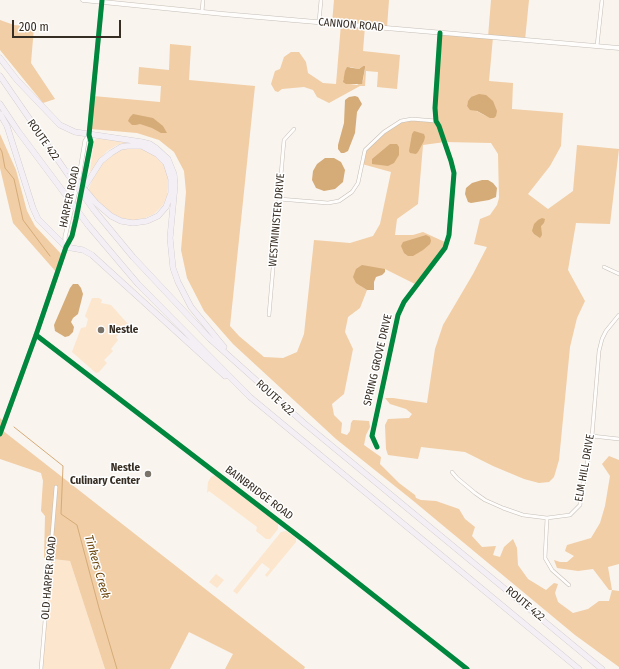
<!DOCTYPE html>
<html>
<head>
<meta charset="utf-8">
<style>
  body { margin:0 }
  #map { position:relative; width:619px; height:669px; overflow:hidden; background:#f9f4ee; font-family:"Fira Sans Condensed",sans-serif }
  canvas { display:block }
  .scale { position:absolute; left:12px; top:20px; width:109px; height:18px; box-sizing:border-box; border:2px solid #362d23; border-top:0; padding-left:5px; font-size:12px; line-height:14px; white-space:nowrap; color:#362d23; -webkit-text-stroke:3px #fff; paint-order:stroke }
</style>
</head>
<body>
<div id="map">
<canvas width="619" height="669"></canvas>
<div class="scale">200 m</div>
</div>
<script>
const context = document.querySelector('canvas').getContext('2d');
context.lineJoin = 'round';
function fill(path, color) { context.fillStyle = color; context.fill(path, 'evenodd'); }
const toPath = rows => new Path2D(rows.map(r => 'M' + r).join(''));
function strokePath(path, color, width, dash) { context.strokeStyle = color; context.lineWidth = width; context.lineCap = dash ? 'butt' : 'round'; context.setLineDash(dash || []); context.stroke(path); }
function write(font, color, halo, rows, align = 'center') {
  context.font = font + ' "Fira Sans Condensed",sans-serif'; context.lineWidth = 3; context.setLineDash([]); context.textBaseline = 'middle'; context.strokeStyle = halo; context.fillStyle = color; for (const [text, x, y, turn = 0] of rows) {
    context.save(); context.translate(x, y); context.rotate((+turn || 0) * Math.PI / 180); context.textAlign = isNaN(turn) ? turn : align; if (halo) context.strokeText(text, 0, 0); context.fillText(text, 0, 0); context.restore();
  }
}
const green = toPath([
  [103,138,127,141,127,143,117,145,107,151,99,160,92,172,90,171,94,141,96,139],
  [121,148,142,148,152,152,164,165,169,178,167,197,163,205,154,214,145,218,134,221,121,218,114,215,95,199,88,191,93,178,103,162],
  [92,298,99,298,102,300,101,303,111,305,128,324,130,330,127,333,119,334,116,337,118,340,111,349,113,351,104,360,107,363,99,372,96,373,72,352,81,328,86,327,88,319,85,316],
  [217,474,278,520,278,529,270,539,266,539,256,531,257,527,209,491,207,493,208,482,211,477],
  [286,531,296,538,296,542,267,577,265,575,270,569,262,563,237,594,233,591,281,532],
  [51,559,70,561,105,669,41,669],
  [216,574,224,580,217,588,209,582]
]);
const forest = toPath([
  [334,0,389,0,387,28,365,26,363,51,400,55,397,89,377,87,378,72,366,71,365,86,360,86,329,103,317,97,313,90,304,87,282,89,278,92,275,91,271,84,275,71,280,69,284,57,291,52,299,52,306,62,308,73,323,83,336,84,341,24,332,23],
  [363,66,365,68,363,81,357,85,350,84,343,80,350,67,359,69],
  [491,0,529,0,525,40,493,37,489,81,513,83,512,109,563,113,561,146,550,166,528,194,548,209,573,191,577,145,619,149,610,224,576,223,568,270,585,301,577,318,570,347,559,460,554,477,549,482,539,483,524,479,493,466,465,452,421,447,418,459,388,455,386,449,385,425,388,419,409,418,412,414,406,409,390,404,385,398,393,398,427,403,435,349,443,325,473,274,487,247,474,244,480,219,490,215,497,205,499,198,498,154,491,143,445,142,423,145,418,204,397,219,395,235,413,235,423,232,447,243,417,285,385,269,361,286,367,290,360,308,348,317,345,332,353,349,344,394,332,404,334,415,342,423,341,433,347,435,350,431,351,423,353,420,369,421,370,427,366,435,364,445,381,457,380,464,399,483,415,495,416,498,421,500,436,501,459,509,465,519,475,527,472,536,482,547,496,546,493,555,500,557,504,547,513,539,517,548,518,565,528,579,546,590,554,583,558,584,555,593,558,602,573,613,588,609,599,601,609,601,612,590,609,590,593,569,578,571,557,568,554,560,560,562,567,562,574,556,565,551,567,545,591,538,600,523,605,506,610,476,602,464,609,456,619,460,619,564,608,567,612,590,619,591,619,667,575,635,411,499,336,439,233,344,204,311,187,278,181,250,186,192,184,171,174,152,159,140,137,133,90,129,93,96,160,102,161,86,138,84,139,67,169,70,170,44,191,46,189,80,255,86,230,326,239,336,264,357,283,358,297,352,304,334,314,240,350,243,373,236,380,224,391,172,362,164,365,150,384,132,401,121,412,119,436,120,441,35,488,37],
  [471,97,494,118,484,115,467,106,468,102],
  [0,20,14,25,34,27,31,63,55,99,43,103,0,50],
  [0,134,16,170,27,211,35,226,63,256,57,273,13,223,0,168],
  [0,418,4,422,2,430,305,667,304,669,225,669,233,654,189,632,170,669,105,669,70,561,44,558,45,516,41,511,43,481,41,473,0,459]
]);
const water = toPath([
  [363,66,365,66,365,68,362,84,346,84,343,82,345,71,347,67,359,69],
  [479,94,486,95,493,101,497,111,496,116,494,118,490,118,477,111,470,110,467,106,468,101,471,97],
  [355,96,358,97,362,104,357,112,355,133,348,151,344,153,341,153,338,149,338,145,344,123,345,100,349,97],
  [133,114,153,118,163,126,167,133,161,133,152,128,140,124,136,125,132,125,128,121,130,117],
  [414,131,424,134,425,137,424,141,418,152,416,154,410,153,409,151,412,134],
  [390,144,397,144,399,147,399,155,394,163,388,166,372,164,372,159],
  [325,158,334,158,341,162,345,170,343,182,335,189,324,191,316,188,312,180,313,171,317,164],
  [482,180,488,180,493,183,497,188,496,197,489,200,471,203,468,202,465,194,466,188,472,183],
  [542,218,545,219,544,223,541,226,542,235,540,238,534,234,532,231,534,224,538,220],
  [426,235,430,237,431,241,430,244,423,250,413,256,408,256,404,253,401,246,403,242],
  [362,265,385,269,385,272,382,275,376,277,374,282,374,290,367,290,356,283,353,277,356,269],
  [73,284,78,284,81,288,83,294,78,314,73,318,71,322,74,327,73,332,69,336,65,337,55,331,54,325,70,288]
]);
const stream = toPath([
  [0,148,2,152,5,168,14,179,23,220,50,256],
  [14,427,63,466,61,514,77,525,99,608,117,669]
]);
const minor = toPath([
  [202,12,203,0],
  [319,22,321,0],
  [597,46,602,0],
  [279,199,328,203,339,201,352,192,358,183,365,150,384,132,401,121,412,119,436,121],
  [604,267,619,274],
  [269,315,284,140,294,129],
  [592,436,619,439],
  [377,447,372,436,398,315,404,302,445,248,449,235,454,173,451,161,439,126,436,121,435,108,440,33],
  [452,472,457,478,475,493,485,500,503,508,523,515,547,518,570,515,580,505,581,497,592,436,599,351,602,339,606,331,619,315],
  [547,518,545,558,552,570,569,585],
  [41,669,56,487]
]);
const tertiary = toPath([
  [82,187,91,142,89,135,102,0],
  [65,247,65,237,79,177,85,141,89,135],
  [36,335,306,542,467,669],
  [0,434,36,335,66,247,72,236,81,193]
]);
const secondary = toPath([
  [83,0,223,14,619,48]
]);
const motorway = toPath([
  [0,58,17,80,60,125,75,132,142,142,150,144,156,148,168,159,174,174,175,185,170,238,173,268,178,282,191,307,224,347],
  [0,76,69,176],
  [0,104,18,131,65,194],
  [0,114,7,126,33,208,38,219,66,247,83,250,92,255,225,376],
  [82,191,101,161,111,153,121,147,127,146,142,146,157,154,166,163,171,179,171,193,166,207,158,216,147,221,133,223,121,221,111,216,96,203],
  [94,210,133,257,210,339,304,423,602,669],
  [88,225,138,284,250,397,579,669]
]);
const motorwayBridge = toPath([
  [69,171,96,203],
  [69,176,94,210],
  [65,194,88,225]
]);
const cycleway = toPath([
  [36,335,306,542,467,669],
  [0,434,36,335,66,247,72,236,76,219,91,142,89,135,102,0],
  [377,447,372,436,398,315,404,302,445,248,449,235,454,173,451,161,439,126,436,121,435,108,440,33]
]);
const markers = [
  [101,330,4,"#7a736a"],
  [148,474,4,"#7a736a"]
];
const streetNames = [
  ["CANNON ROAD",351,25,5],
  ["ROUTE 422",43,140,55],
  ["HARPER ROAD",70,197,-78],
  ["WESTMINISTER DRIVE",277,220,-85],
  ["SPRING GROVE DRIVE",378,360,-77],
  ["ROUTE 422",275,398,42],
  ["ELM HILL DRIVE",585,468,-80],
  ["BAINBRIDGE ROAD",259,493,37],
  ["OLD HARPER ROAD",49,578,-85],
  ["ROUTE 422",525,604,40]
];
const poiNames = [
  ["Nestle",109,330],
  ["Nestle",140,468,"right"],
  ["Culinary Center",140,481,"right"]
];
const waterNames = [
  ["Tinkers Creek",97,567,74]
];
fill(green, '#fce6ce');
fill(forest, '#f1cea5');
fill(water, '#d5ab78');
strokePath(stream, '#d5ab78', 1);
strokePath(minor, '#c5beb7', 4);
strokePath(tertiary, '#c5beb7', 4.5);
strokePath(secondary, '#c5beb7', 5);
strokePath(motorway, '#c8c1c5', 6);
strokePath(minor, '#fefdfc', 3);
strokePath(tertiary, '#fefdfc', 3.5);
strokePath(secondary, '#fefdfc', 4);
strokePath(motorway, '#f3eff4', 5.5);
strokePath(motorwayBridge, '#c8c1c5', 6, []);
strokePath(motorwayBridge, '#f3eff4', 5.5);
strokePath(cycleway, '#00873e', 5);
for (const [x, y, r, color] of markers) { const dot = new Path2D(); dot.arc(x, y, r, 0, 2 * Math.PI); context.fillStyle = color; context.fill(dot); strokePath(dot, '#fff', 1.5); }
write('11px', '#362d23', '#fff', streetNames);
write('bold 11px', '#362d23', '#fff', poiNames, 'left');
write('italic 12px', '#6a430a', '#fff', waterNames);
</script>
</body>
</html>
